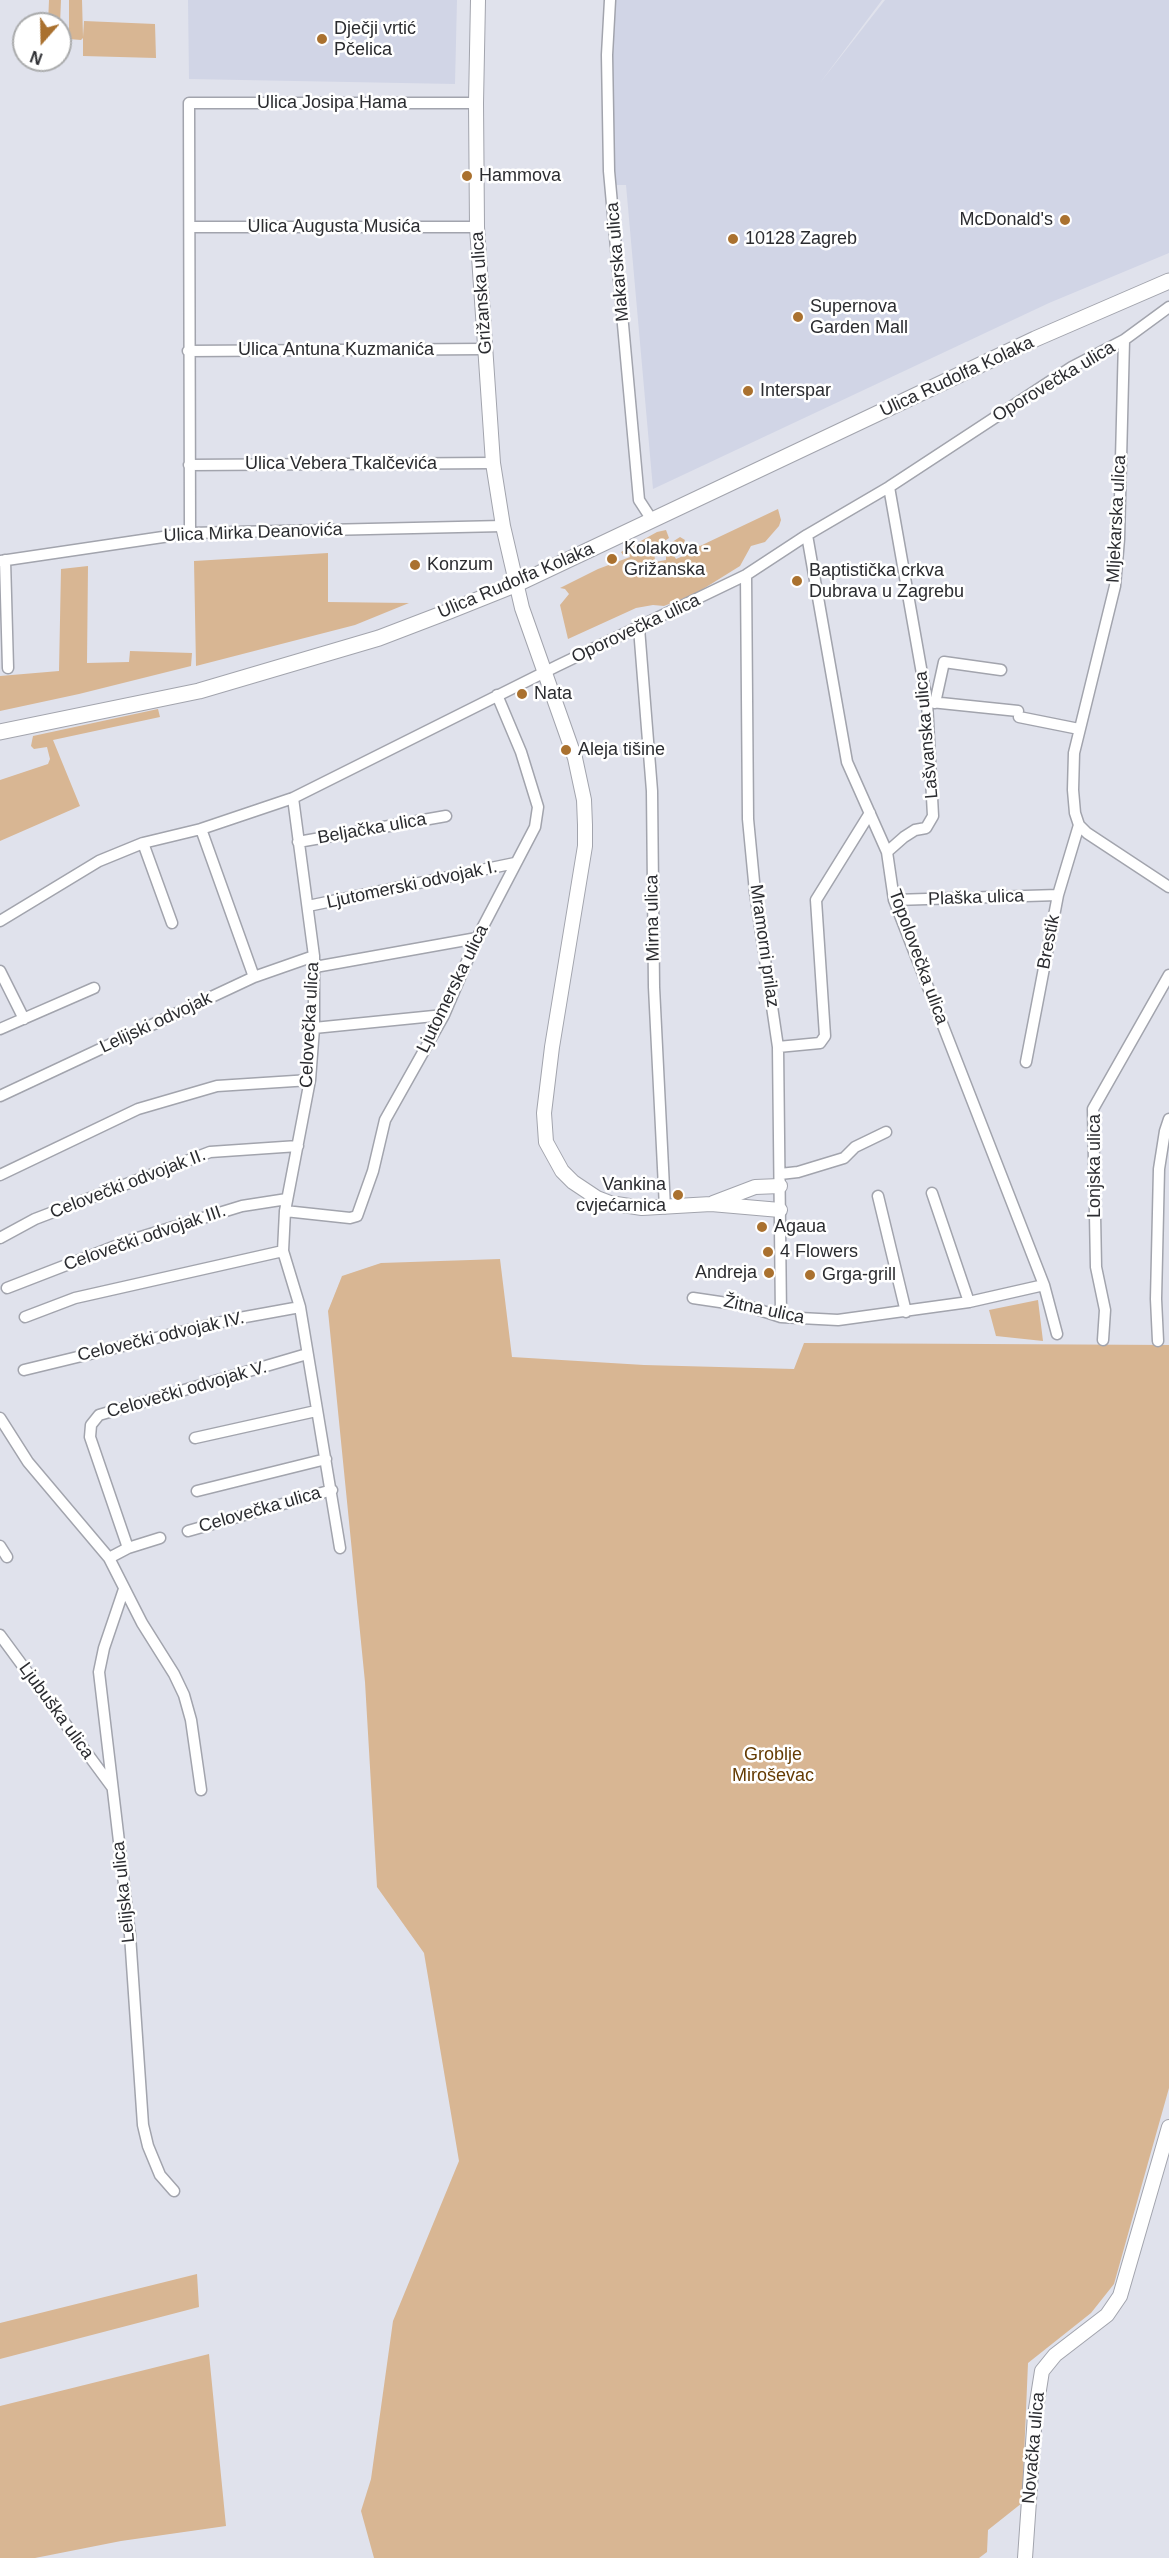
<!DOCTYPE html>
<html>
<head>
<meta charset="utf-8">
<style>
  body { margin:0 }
  #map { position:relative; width:1169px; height:2558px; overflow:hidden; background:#e0e2ec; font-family:Helvetica,sans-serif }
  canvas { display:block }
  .north { position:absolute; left:12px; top:12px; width:60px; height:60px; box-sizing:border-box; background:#fff; border:2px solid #aaabac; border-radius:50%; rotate:200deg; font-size:16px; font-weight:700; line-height:24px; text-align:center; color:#2b2c30 }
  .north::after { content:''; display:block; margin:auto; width:21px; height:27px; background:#aa712f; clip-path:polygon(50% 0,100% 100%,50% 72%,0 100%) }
</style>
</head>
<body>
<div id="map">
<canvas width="1169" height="2558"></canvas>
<div class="north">N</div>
</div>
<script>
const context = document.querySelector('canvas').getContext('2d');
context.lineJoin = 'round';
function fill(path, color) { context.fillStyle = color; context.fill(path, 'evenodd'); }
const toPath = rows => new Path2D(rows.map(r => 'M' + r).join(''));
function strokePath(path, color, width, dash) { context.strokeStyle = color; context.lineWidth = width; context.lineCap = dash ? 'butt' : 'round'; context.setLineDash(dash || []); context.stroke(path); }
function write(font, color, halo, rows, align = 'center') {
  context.font = font + ' Helvetica,sans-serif'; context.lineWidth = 5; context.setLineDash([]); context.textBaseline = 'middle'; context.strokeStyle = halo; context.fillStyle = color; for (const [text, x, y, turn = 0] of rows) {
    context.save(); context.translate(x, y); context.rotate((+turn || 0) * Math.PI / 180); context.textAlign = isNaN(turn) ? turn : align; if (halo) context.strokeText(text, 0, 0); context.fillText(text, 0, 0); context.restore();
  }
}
const built = toPath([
  [188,0,457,0,455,84,189,79],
  [616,0,882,0,820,83,885,0,1169,0,1169,253,1049,303,653,489,626,185,613,185,610,89]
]);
const green = toPath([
  [49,0,61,0,60,25,48,24],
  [69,0,82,0,83,37,84,21,155,24,156,58,83,56,83,38,81,40,69,39],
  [778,509,781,520,779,526,765,542,751,546,740,566,695,594,664,606,653,605,636,608,568,639,560,605,569,594,565,589,560,588,598,569,630,557,629,554,623,555,621,552,657,532,666,530,669,538,660,544,660,548,654,548,655,562,666,560,666,546,680,537,685,540,681,551,673,554,676,559,688,554,685,549,689,542,700,546],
  [328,553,328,602,409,603,355,625,196,666,194,561],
  [88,566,87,663,129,662,130,651,192,653,191,666,79,694,0,711,0,676,59,671,61,569],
  [158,709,160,717,53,740,80,806,0,841,0,780,48,764,50,759,47,747,34,749,31,746,33,736],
  [500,1259,512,1357,644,1365,794,1369,804,1343,1169,1345,1169,2088,1114,2284,1091,2313,1028,2363,1022,2503,988,2530,987,2552,979,2558,374,2558,361,2511,371,2479,393,2321,459,2161,424,1953,377,1887,365,1682,328,1311,342,1276,381,1263],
  [1038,1300,1043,1341,996,1336,989,1310],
  [197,2274,199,2307,0,2359,0,2323],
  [209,2354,226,2526,121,2541,35,2558,0,2558,0,2406]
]);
const minor = toPath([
  [610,0,607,55,609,171,639,500,652,520],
  [190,227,477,227],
  [188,351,485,349],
  [189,465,493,463],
  [190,533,189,103,476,103],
  [807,535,847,762,887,852,894,900,1044,1285,1057,1334],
  [5,560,8,668],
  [0,561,190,533,503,526],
  [746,575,748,819,755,892,778,1047,781,1317],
  [639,628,652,791,654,987,665,1208],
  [931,702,1018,711],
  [935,703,944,662,1001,670],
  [1019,717,1079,729],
  [293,798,314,956,314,1028,310,1080,285,1211,283,1251,300,1307,340,1548],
  [1079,825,1087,833,1169,887],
  [201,829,254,977],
  [298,842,446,816],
  [143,843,172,923],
  [887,852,904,837,915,830,926,828,933,816,927,702,889,487],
  [894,900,1058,895],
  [308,906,515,863],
  [0,921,99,861,143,843,201,829,293,798,557,666,746,575,807,535,889,487,1072,367,1124,340,1169,307],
  [315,967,477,938],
  [0,971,24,1019],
  [314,1028,444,1015],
  [0,1029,94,988],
  [778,1047,820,1043,825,1036,816,900,870,813],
  [1026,1062,1058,895,1079,825,1075,813,1073,790,1074,753,1115,586,1119,539,1124,340],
  [0,1096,254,977,314,956],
  [780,1174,798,1172,844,1158,855,1147,886,1132],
  [0,1175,138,1109,217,1086,310,1080],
  [932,1193,969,1302],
  [878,1196,906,1312],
  [285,1211,350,1218,357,1216,373,1171,385,1120,444,1015,477,938,535,827,538,807,521,752,497,695],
  [0,1238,35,1219,210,1152,298,1146],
  [7,1288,131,1240,242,1206,287,1199],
  [693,1298,747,1306,781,1317,838,1320,969,1302,1044,1285],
  [25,1317,75,1298,283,1251],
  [1103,1340,1105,1310,1096,1267,1093,1109,1169,975],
  [1158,1341,1156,1299,1159,1169,1165,1131,1169,1119],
  [24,1370,234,1319,300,1307],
  [0,1418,28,1462,109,1558,142,1623,174,1674,184,1695,191,1720,201,1790],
  [195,1438,316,1411],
  [197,1491,326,1459],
  [188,1531,332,1490],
  [0,1546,7,1557],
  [128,1548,90,1437,91,1425,99,1415,307,1354],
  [109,1558,128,1548,160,1538],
  [124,1589,104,1648,99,1672,130,1935,143,2125,148,2146,160,2175,174,2191],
  [0,1635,112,1787]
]);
const tertiary = toPath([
  [478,0,476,103,477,227,493,463,503,526,522,608,575,758,584,800,585,825,585,846,552,1047,544,1113,546,1142,562,1171,573,1182,597,1198,610,1203,642,1208,711,1204,780,1210],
  [713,1203,755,1187,780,1186],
  [1025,2558,1035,2415,1042,2371,1055,2355,1107,2315,1120,2296,1169,2127]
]);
const secondary = toPath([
  [0,732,199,691,379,638,447,612,517,584,1035,339,1169,281]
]);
const markers = [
  [322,39,6,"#aa712f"],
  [467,176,6,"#aa712f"],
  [1065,220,6,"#aa712f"],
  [733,239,6,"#aa712f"],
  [798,317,6,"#aa712f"],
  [748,391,6,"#aa712f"],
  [612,559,6,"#aa712f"],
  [415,565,6,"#aa712f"],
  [797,581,6,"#aa712f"],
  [522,694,6,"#aa712f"],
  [566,750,6,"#aa712f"],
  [678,1195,6,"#aa712f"],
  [762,1227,6,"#aa712f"],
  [768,1252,6,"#aa712f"],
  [769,1273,6,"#aa712f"],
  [810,1275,6,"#aa712f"]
];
const poiNames = [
  ["Dječji vrtić",334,29],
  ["Pčelica",334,50],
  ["Hammova",479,176],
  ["McDonald's",1053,220,"right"],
  ["10128 Zagreb",745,239],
  ["Supernova",810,307],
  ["Garden Mall",810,328],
  ["Interspar",760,391],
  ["Kolakova -",624,549],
  ["Grižanska",624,570],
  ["Konzum",427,565],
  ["Baptistička crkva",809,571],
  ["Dubrava u Zagrebu",809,592],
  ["Nata",534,694],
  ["Aleja tišine",578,750],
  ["Vankina",666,1185,"right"],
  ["cvjećarnica",666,1206,"right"],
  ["Agaua",774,1227],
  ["4 Flowers",780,1252],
  ["Andreja",757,1273,"right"],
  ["Grga-grill",822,1275]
];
const streetNames = [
  ["Ulica Josipa Hama",332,103],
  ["Ulica Augusta Musića",334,227],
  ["Makarska ulica",618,262,-95],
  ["Grižanska ulica",482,293,-94],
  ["Ulica Antuna Kuzmanića",336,350],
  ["Ulica Rudolfa Kolaka",957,377,-25],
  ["Oporovečka ulica",1054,382,-31],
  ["Ulica Vebera Tkalčevića",341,464],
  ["Mljekarska ulica",1117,519,-87],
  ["Ulica Mirka Deanovića",253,533,-2],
  ["Ulica Rudolfa Kolaka",516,581,-23],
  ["Oporovečka ulica",636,629,-25],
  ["Lašvanska ulica",927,735,-95],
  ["Beljačka ulica",372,829,-10],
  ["Ljutomerski odvojak I.",412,885,-12],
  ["Plaška ulica",976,898,-2],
  ["Mirna ulica",653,918,-91],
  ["Brestik",1049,942,-79],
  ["Mramorni prilaz",764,946,82],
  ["Topolovečka ulica",918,957,70],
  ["Ljutomerska ulica",453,989,-64],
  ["Lelijski odvojak",156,1023,-25],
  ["Celovečka ulica",310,1025,-87],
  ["Lonjska ulica",1095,1166,-90],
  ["Celovečki odvojak II.",128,1184,-21],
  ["Celovečki odvojak III.",145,1238,-19],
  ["Žitna ulica",764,1310,12],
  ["Celovečki odvojak IV.",161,1337,-13],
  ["Celovečki odvojak V.",187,1390,-16],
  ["Celovečka ulica",260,1510,-16],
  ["Ljubuška ulica",56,1711,54],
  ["Lelijska ulica",124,1892,-96],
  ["Novačka ulica",1034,2448,-85]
];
const parkNames = [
  ["Groblje",773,1755],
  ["Miroševac",773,1776]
];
fill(built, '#d1d5e6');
fill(green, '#d8b693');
strokePath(minor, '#a2a4ad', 13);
strokePath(tertiary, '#a2a4ad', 16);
strokePath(secondary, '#a2a4ad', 17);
strokePath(minor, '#fff', 10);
strokePath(tertiary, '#fff', 14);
strokePath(secondary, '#fff', 15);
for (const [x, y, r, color] of markers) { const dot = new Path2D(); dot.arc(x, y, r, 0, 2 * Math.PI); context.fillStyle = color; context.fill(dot); strokePath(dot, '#fff', 2); }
write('18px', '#2b2c30', '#fff', poiNames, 'left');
write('18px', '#2b2c30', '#fff', streetNames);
write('18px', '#643b03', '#fff', parkNames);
</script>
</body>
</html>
